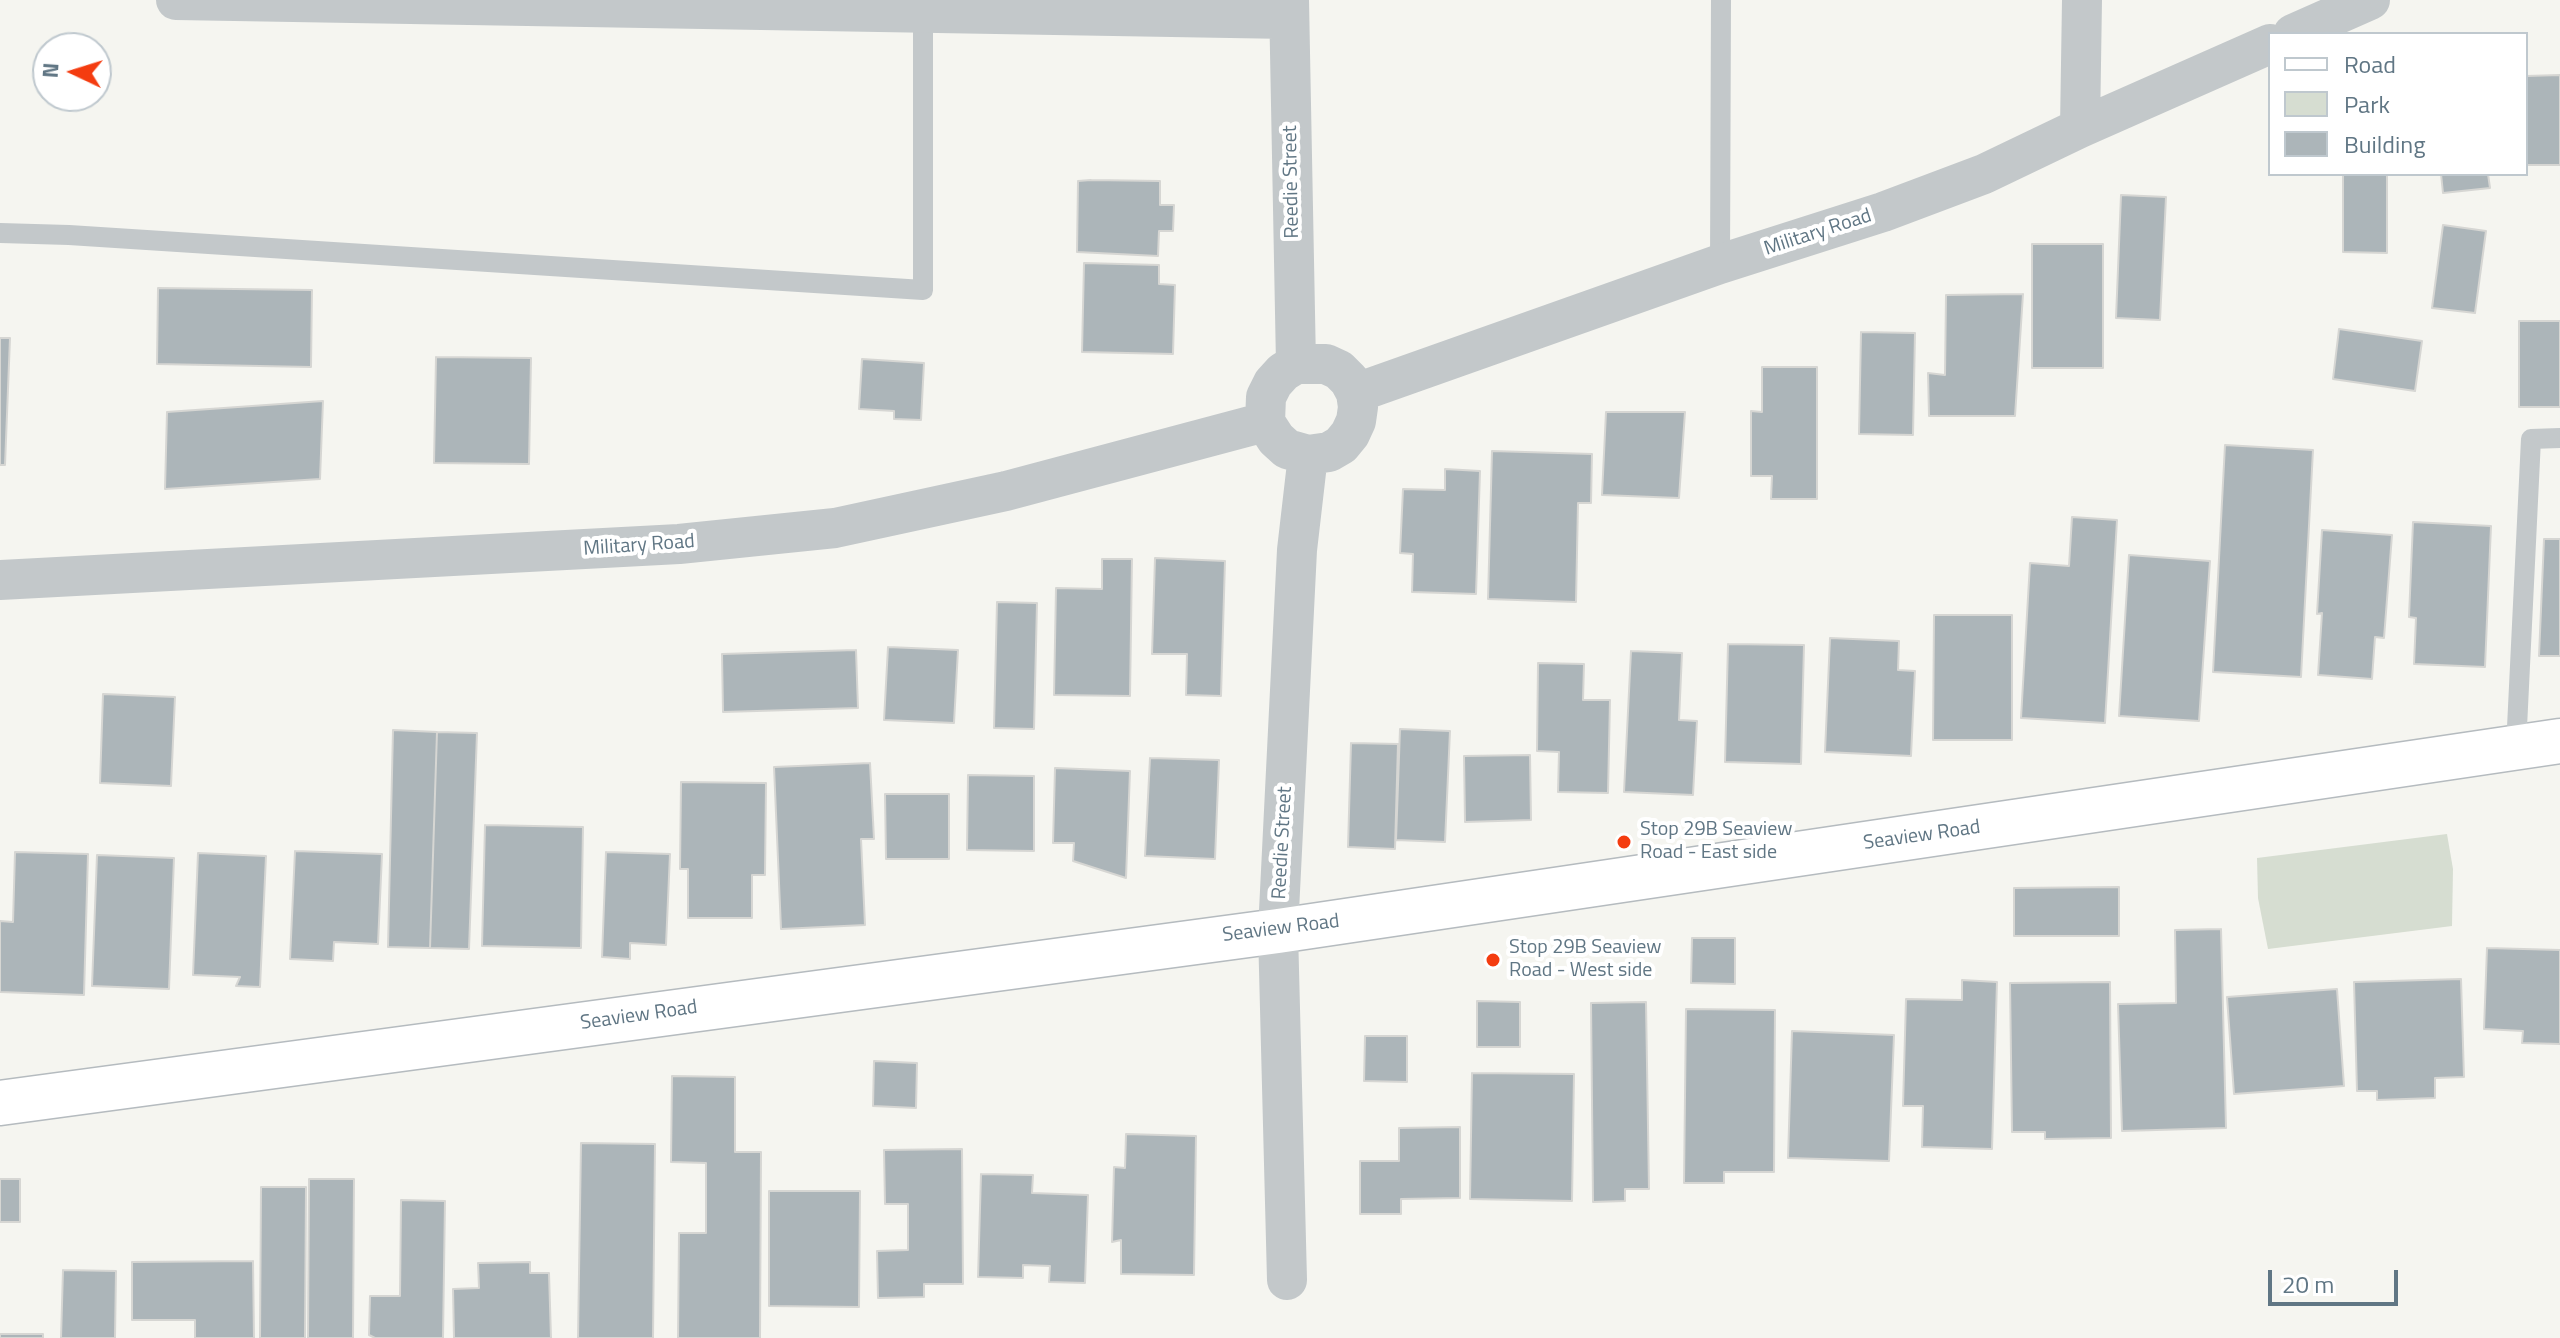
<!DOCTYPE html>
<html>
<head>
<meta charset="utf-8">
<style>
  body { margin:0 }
  #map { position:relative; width:2560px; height:1338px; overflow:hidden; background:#f5f5f0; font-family:"Titillium Web",sans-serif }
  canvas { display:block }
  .legend { position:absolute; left:2268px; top:32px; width:260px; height:144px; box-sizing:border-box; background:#fff; border:2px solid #bfc8ce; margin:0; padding:10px 14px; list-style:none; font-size:24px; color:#607684 }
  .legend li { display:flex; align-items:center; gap:16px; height:40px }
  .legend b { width:40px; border:2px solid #bfc8ce }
  .north { position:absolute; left:32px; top:32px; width:80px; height:80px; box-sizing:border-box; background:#fff; border:2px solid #bfc8ce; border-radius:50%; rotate:274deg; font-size:22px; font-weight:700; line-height:32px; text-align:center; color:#607684 }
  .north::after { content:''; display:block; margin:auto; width:28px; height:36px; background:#f43c10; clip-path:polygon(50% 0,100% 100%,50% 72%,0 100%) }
  .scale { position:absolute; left:2268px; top:1270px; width:130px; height:36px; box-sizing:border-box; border:4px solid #607684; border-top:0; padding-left:10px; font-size:24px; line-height:28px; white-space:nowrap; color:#607684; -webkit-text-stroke:6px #fff; paint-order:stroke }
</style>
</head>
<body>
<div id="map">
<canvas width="2560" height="1338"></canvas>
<ul class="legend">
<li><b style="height:10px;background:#fff"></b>Road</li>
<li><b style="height:22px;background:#d6ddd1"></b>Park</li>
<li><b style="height:22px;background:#acb5b9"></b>Building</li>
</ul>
<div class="north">N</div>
<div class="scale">20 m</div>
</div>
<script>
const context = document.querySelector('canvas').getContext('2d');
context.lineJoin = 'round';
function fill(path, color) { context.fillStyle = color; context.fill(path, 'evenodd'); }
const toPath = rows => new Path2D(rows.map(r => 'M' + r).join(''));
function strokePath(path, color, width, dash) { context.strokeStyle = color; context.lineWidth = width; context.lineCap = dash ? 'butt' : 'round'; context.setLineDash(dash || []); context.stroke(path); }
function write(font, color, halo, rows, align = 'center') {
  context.font = font + ' "Titillium Web",sans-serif'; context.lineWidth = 8; context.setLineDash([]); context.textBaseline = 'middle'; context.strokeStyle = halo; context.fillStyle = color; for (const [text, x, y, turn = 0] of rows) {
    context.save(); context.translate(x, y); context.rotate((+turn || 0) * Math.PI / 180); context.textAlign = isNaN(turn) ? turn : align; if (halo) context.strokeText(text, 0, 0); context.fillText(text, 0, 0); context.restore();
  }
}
const green = toPath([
  [2447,834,2453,869,2452,926,2268,949,2258,898,2257,858]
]);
const building = toPath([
  [2560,75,2560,165,2526,165,2526,76,2560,75],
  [2343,174,2387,174,2387,253,2343,252,2343,174],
  [2441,174,2488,174,2490,188,2443,193,2441,174],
  [1091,180,1160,181,1160,205,1174,205,1173,231,1159,231,1158,256,1077,252,1078,181,1091,180],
  [2121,195,2166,197,2160,320,2116,318,2121,195],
  [2443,225,2486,231,2475,313,2432,308,2443,225],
  [2032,244,2103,244,2103,368,2032,368,2032,244],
  [1084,263,1159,265,1159,284,1175,285,1173,354,1082,352,1084,263],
  [158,288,312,290,311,367,157,364,158,288],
  [2023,294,2015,416,1929,416,1928,373,1945,375,1946,295,2023,294],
  [2519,321,2560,321,2560,407,2519,407,2519,321],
  [2339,329,2422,341,2415,391,2333,379,2339,329],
  [1861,332,1915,333,1913,435,1859,434,1861,332],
  [0,338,10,338,5,465,0,465,0,338],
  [436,357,531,358,529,464,434,463,436,357],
  [862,359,924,363,921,420,894,419,894,411,859,409,862,359],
  [1762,367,1817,367,1817,499,1771,499,1772,476,1751,476,1751,411,1762,412,1762,367],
  [323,401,320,479,165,489,167,412,323,401],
  [1606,412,1685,412,1679,498,1602,495,1606,412],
  [2225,445,2313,450,2301,677,2213,672,2225,445],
  [1492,451,1592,454,1591,503,1578,503,1576,602,1488,599,1492,451],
  [1445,469,1480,471,1476,594,1412,592,1413,554,1400,553,1403,489,1445,490,1445,469],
  [2072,517,2117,520,2105,723,2021,718,2030,563,2069,566,2072,517],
  [2413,522,2491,526,2485,667,2414,664,2416,618,2409,617,2413,522],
  [2322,530,2392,535,2384,638,2375,637,2372,679,2318,675,2322,613,2317,614,2322,530],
  [2544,539,2560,539,2560,656,2539,656,2544,539],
  [2129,555,2210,561,2199,721,2119,716,2129,555],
  [1155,558,1225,561,1221,696,1186,695,1187,654,1152,654,1155,558],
  [1102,559,1132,559,1130,696,1054,695,1056,588,1102,589,1102,559],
  [997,602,1037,603,1034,729,994,728,997,602],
  [1934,615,2012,615,2012,740,1933,740,1934,615],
  [1830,638,1899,641,1898,670,1915,671,1911,756,1825,752,1830,638],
  [1728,644,1804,645,1801,764,1725,762,1728,644],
  [888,647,958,650,954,723,884,720,888,647],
  [856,650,858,708,723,712,722,654,856,650],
  [1631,651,1682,653,1679,720,1697,721,1693,795,1624,792,1631,651],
  [1538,663,1584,664,1583,700,1610,700,1608,793,1558,792,1559,752,1537,751,1538,663],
  [103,694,175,697,171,786,100,783,103,694],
  [1400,729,1450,731,1445,842,1396,840,1400,729],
  [393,730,437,732,430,948,388,947,393,730],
  [437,732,477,733,469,949,430,948,437,732],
  [1351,743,1398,744,1395,849,1348,847,1351,743],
  [1530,755,1531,820,1465,822,1464,756,1530,755],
  [1150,758,1219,760,1215,859,1145,856,1150,758],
  [870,763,874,839,861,839,865,925,781,929,774,767,870,763],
  [1055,768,1130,771,1126,878,1073,861,1074,843,1053,843,1055,768],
  [968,775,1034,776,1034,851,967,850,968,775],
  [681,782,766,783,765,875,752,875,752,918,688,918,688,869,680,869,681,782],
  [885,794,949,794,949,859,886,859,885,794],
  [485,825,583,827,581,948,482,946,485,825],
  [295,851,382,854,378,944,334,942,333,961,290,959,295,851],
  [15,852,88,854,84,995,0,992,0,921,13,922,15,852],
  [606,852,670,854,666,945,630,943,630,959,602,957,606,852],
  [198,853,266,856,260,987,236,986,240,977,193,975,198,853],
  [97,855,174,858,169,989,92,986,97,855],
  [2119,887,2119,936,2014,936,2014,888,2119,887],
  [2221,929,2226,1128,2122,1131,2118,1004,2176,1003,2175,930,2221,929],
  [1692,938,1735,938,1735,984,1691,983,1692,938],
  [2487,948,2560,950,2560,1044,2522,1043,2523,1031,2484,1029,2487,948],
  [2461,979,2464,1077,2435,1078,2435,1098,2377,1100,2377,1091,2357,1091,2354,982,2461,979],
  [1962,980,1997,982,1992,1149,1922,1147,1923,1106,1903,1106,1906,999,1962,1000,1962,980],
  [2110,982,2111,1138,2045,1139,2045,1132,2012,1132,2010,983,2110,982],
  [2337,989,2344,1086,2234,1094,2227,997,2337,989],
  [1477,1001,1520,1002,1520,1047,1477,1047,1477,1001],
  [1646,1002,1649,1189,1625,1189,1625,1201,1593,1202,1591,1003,1646,1002],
  [1686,1009,1775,1010,1774,1172,1724,1172,1724,1183,1684,1183,1686,1009],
  [1792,1031,1894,1035,1889,1161,1788,1158,1792,1031],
  [1365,1036,1407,1036,1407,1082,1364,1081,1365,1036],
  [874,1061,917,1063,916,1108,873,1106,874,1061],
  [1472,1073,1574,1074,1572,1201,1470,1199,1472,1073],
  [672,1076,735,1077,735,1152,761,1152,760,1338,678,1338,679,1233,706,1233,706,1163,671,1162,672,1076],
  [1460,1127,1460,1198,1401,1199,1401,1214,1360,1214,1360,1161,1399,1161,1399,1128,1460,1127],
  [1126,1134,1196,1136,1194,1275,1121,1274,1121,1240,1112,1242,1114,1167,1125,1168,1126,1134],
  [581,1143,655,1144,653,1338,578,1338,581,1143],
  [962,1149,963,1284,924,1284,924,1297,878,1298,877,1251,908,1250,908,1204,885,1204,884,1150,962,1149],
  [981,1174,1033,1175,1032,1193,1088,1195,1085,1283,1049,1282,1050,1266,1023,1265,1023,1278,978,1277,981,1174],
  [0,1179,20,1179,20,1222,0,1222,0,1179],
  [309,1179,354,1179,353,1338,308,1338,309,1179],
  [261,1187,306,1187,305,1338,260,1338,261,1187],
  [769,1191,860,1191,859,1307,769,1306,769,1191],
  [401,1200,445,1201,443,1338,375,1338,369,1335,370,1296,400,1296,401,1200],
  [253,1261,254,1338,195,1338,195,1320,132,1320,132,1262,253,1261],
  [530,1262,530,1273,549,1273,551,1338,454,1338,453,1289,479,1288,478,1263,530,1262],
  [63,1270,116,1271,115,1338,61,1338,63,1270],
  [0,1334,43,1334,43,1338,0,1338,0,1334]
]);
const lane = toPath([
  [0,233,69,235,923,290,923,8],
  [1720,264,1721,0],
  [2516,748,2531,439,2560,438]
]);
const street = toPath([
  [176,0,1289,19],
  [1289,0,1296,364],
  [2293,34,2370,0],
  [2080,128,2082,0],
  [1296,364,1326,364,1339,370,1349,380,1356,393,1358,407,1356,421,1350,434,1341,445,1329,452,1308,455,1287,449,1276,439,1265,422,1266,397,1273,383,1283,372,1296,364],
  [1356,393,1720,264,1883,212,1984,174,2080,128,2270,44],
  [0,580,679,544,835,528,1006,491,1265,422],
  [1287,1280,1278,931,1297,550,1308,455]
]);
const secondary = toPath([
  [0,1103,1278,931,2560,741]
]);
const markers = [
  [1624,842,8,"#f43c10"],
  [1493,960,8,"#f43c10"]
];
const streetNames = [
  ["Reedie Street",1292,182,-91],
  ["Military Road",1818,233,-18],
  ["Military Road",639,546,-4],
  ["Seaview Road",1922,836,-8],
  ["Reedie Street",1283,843,-87],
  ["Seaview Road",1281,929,-7],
  ["Seaview Road",639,1016,-8]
];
const poiNames = [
  ["Stop 29B Seaview",1640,830],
  ["Road - East side",1640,853],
  ["Stop 29B Seaview",1509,948],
  ["Road - West side",1509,971]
];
fill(green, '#d6ddd1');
fill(building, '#acb5b9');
strokePath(building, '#d6d6d3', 2);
strokePath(secondary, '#b5bbbf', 47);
strokePath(lane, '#c3c8ca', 20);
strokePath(street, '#c3c8ca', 40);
strokePath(secondary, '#fff', 44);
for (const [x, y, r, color] of markers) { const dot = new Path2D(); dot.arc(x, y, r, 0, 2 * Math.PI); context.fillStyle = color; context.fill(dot); strokePath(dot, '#fff', 3); }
write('20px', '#607684', '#fff', streetNames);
write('20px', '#607684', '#fff', poiNames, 'left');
</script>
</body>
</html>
